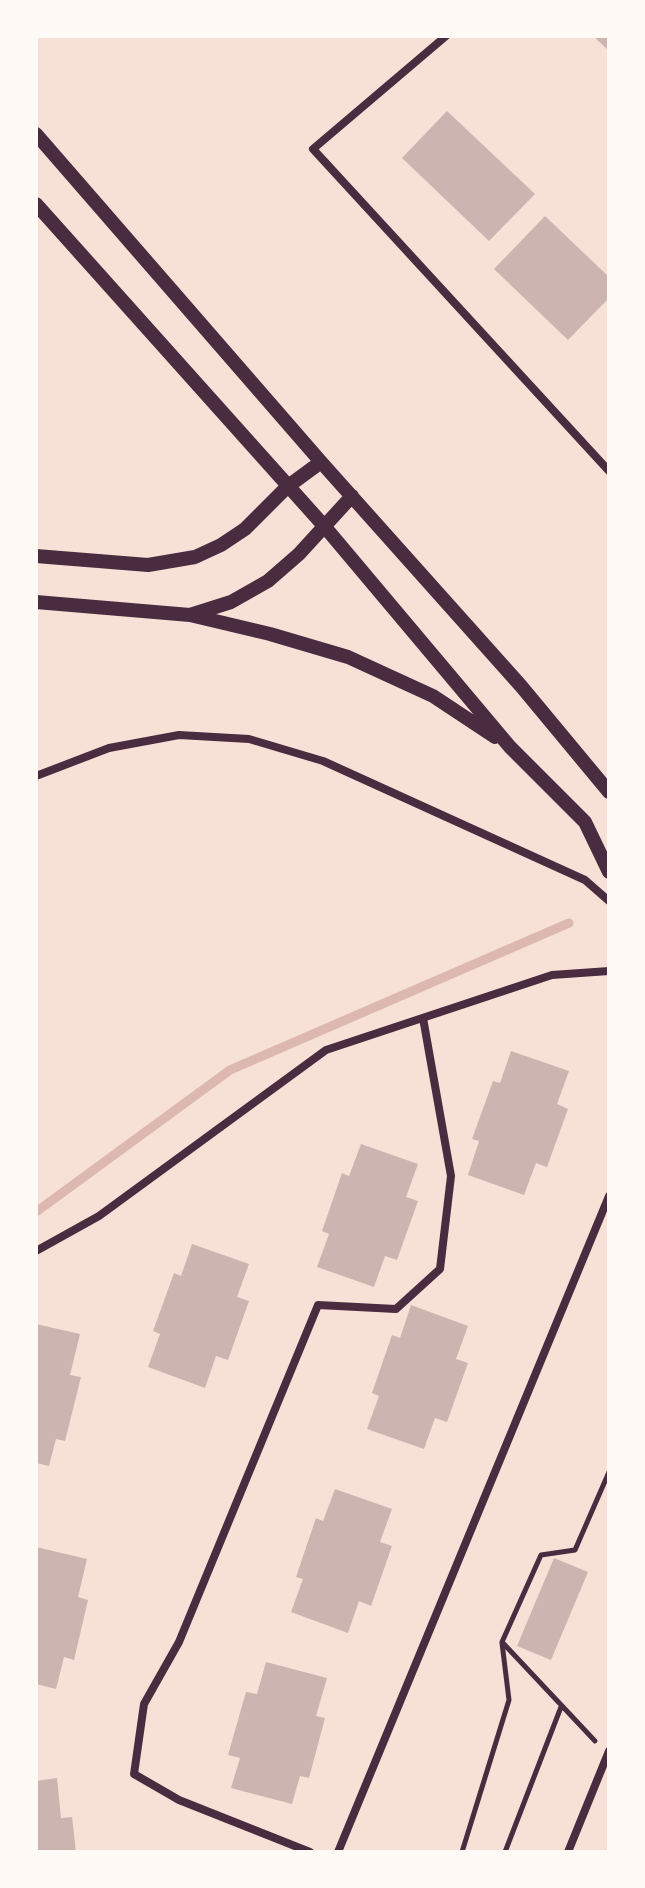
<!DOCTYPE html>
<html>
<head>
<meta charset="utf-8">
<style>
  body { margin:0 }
  #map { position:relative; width:645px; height:1888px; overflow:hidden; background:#f7e1d7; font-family:"Fira Sans Condensed",sans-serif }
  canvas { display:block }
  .frame { position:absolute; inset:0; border:38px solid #fffaf5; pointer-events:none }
</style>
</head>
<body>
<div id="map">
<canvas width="645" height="1888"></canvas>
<div class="frame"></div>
</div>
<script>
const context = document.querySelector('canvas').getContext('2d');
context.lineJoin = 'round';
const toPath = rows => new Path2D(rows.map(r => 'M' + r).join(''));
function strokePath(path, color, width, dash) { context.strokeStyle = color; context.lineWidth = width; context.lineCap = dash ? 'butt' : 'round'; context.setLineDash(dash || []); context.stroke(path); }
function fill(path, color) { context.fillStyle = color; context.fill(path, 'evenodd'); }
const stream = toPath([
  [36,1212,230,1070,569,923]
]);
const building = toPath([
  [593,36,609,36,609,51],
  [447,111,535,194,489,241,402,158],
  [545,216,609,277,609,298,568,340,494,269],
  [511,1051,569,1071,557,1104,568,1109,547,1167,536,1163,524,1195,468,1175,479,1141,472,1139,493,1081,500,1083],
  [361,1144,418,1164,406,1197,418,1201,397,1260,385,1256,374,1287,317,1267,329,1234,322,1231,342,1173,349,1176],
  [192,1244,249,1264,237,1297,249,1301,228,1360,216,1356,205,1388,148,1367,160,1334,153,1331,174,1273,181,1276],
  [411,1305,468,1326,456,1359,468,1363,447,1422,435,1418,424,1449,367,1429,379,1396,372,1393,392,1335,400,1338],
  [36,1324,80,1334,70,1375,81,1377,65,1441,56,1439,49,1466,36,1463],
  [335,1489,392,1509,380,1542,392,1546,371,1606,359,1601,348,1633,291,1612,303,1579,296,1577,316,1518,323,1521],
  [36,1547,87,1559,78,1597,88,1600,74,1660,64,1657,56,1689,36,1684],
  [554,1558,588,1572,551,1660,517,1646],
  [266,1662,327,1678,316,1716,325,1718,309,1778,300,1776,292,1804,231,1788,240,1758,228,1755,246,1692,257,1694],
  [57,1778,61,1818,72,1817,76,1852,36,1852,36,1781]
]);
const path = toPath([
  [595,1741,502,1642,541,1555,575,1550,609,1472],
  [462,1852,509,1700,502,1643],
  [505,1852,561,1707]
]);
const minor = toPath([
  [446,36,313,149,609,471],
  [36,776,109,748,179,735,249,739,323,761,585,880,609,901],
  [36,1251,99,1216,326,1050,552,975,609,971],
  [310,1852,179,1800,134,1774,144,1704,179,1642,318,1305,396,1309,440,1269,451,1176,423,1018],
  [338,1852,609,1196],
  [568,1852,609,1751]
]);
const tertiary = toPath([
  [36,134,321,462,521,686,609,792],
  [36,204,325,527,510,747,585,822,609,872],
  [36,556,148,565,195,557,221,545,245,529,287,487,321,462],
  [36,602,190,615,231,602,268,581,299,554,352,496],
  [190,615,270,634,348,657,433,696,495,737]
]);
strokePath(stream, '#dcb8b0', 9);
fill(building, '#ccb4b1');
strokePath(path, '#4a2c40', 5);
strokePath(minor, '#4a2c40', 8);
strokePath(tertiary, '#4a2c40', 14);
</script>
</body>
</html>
